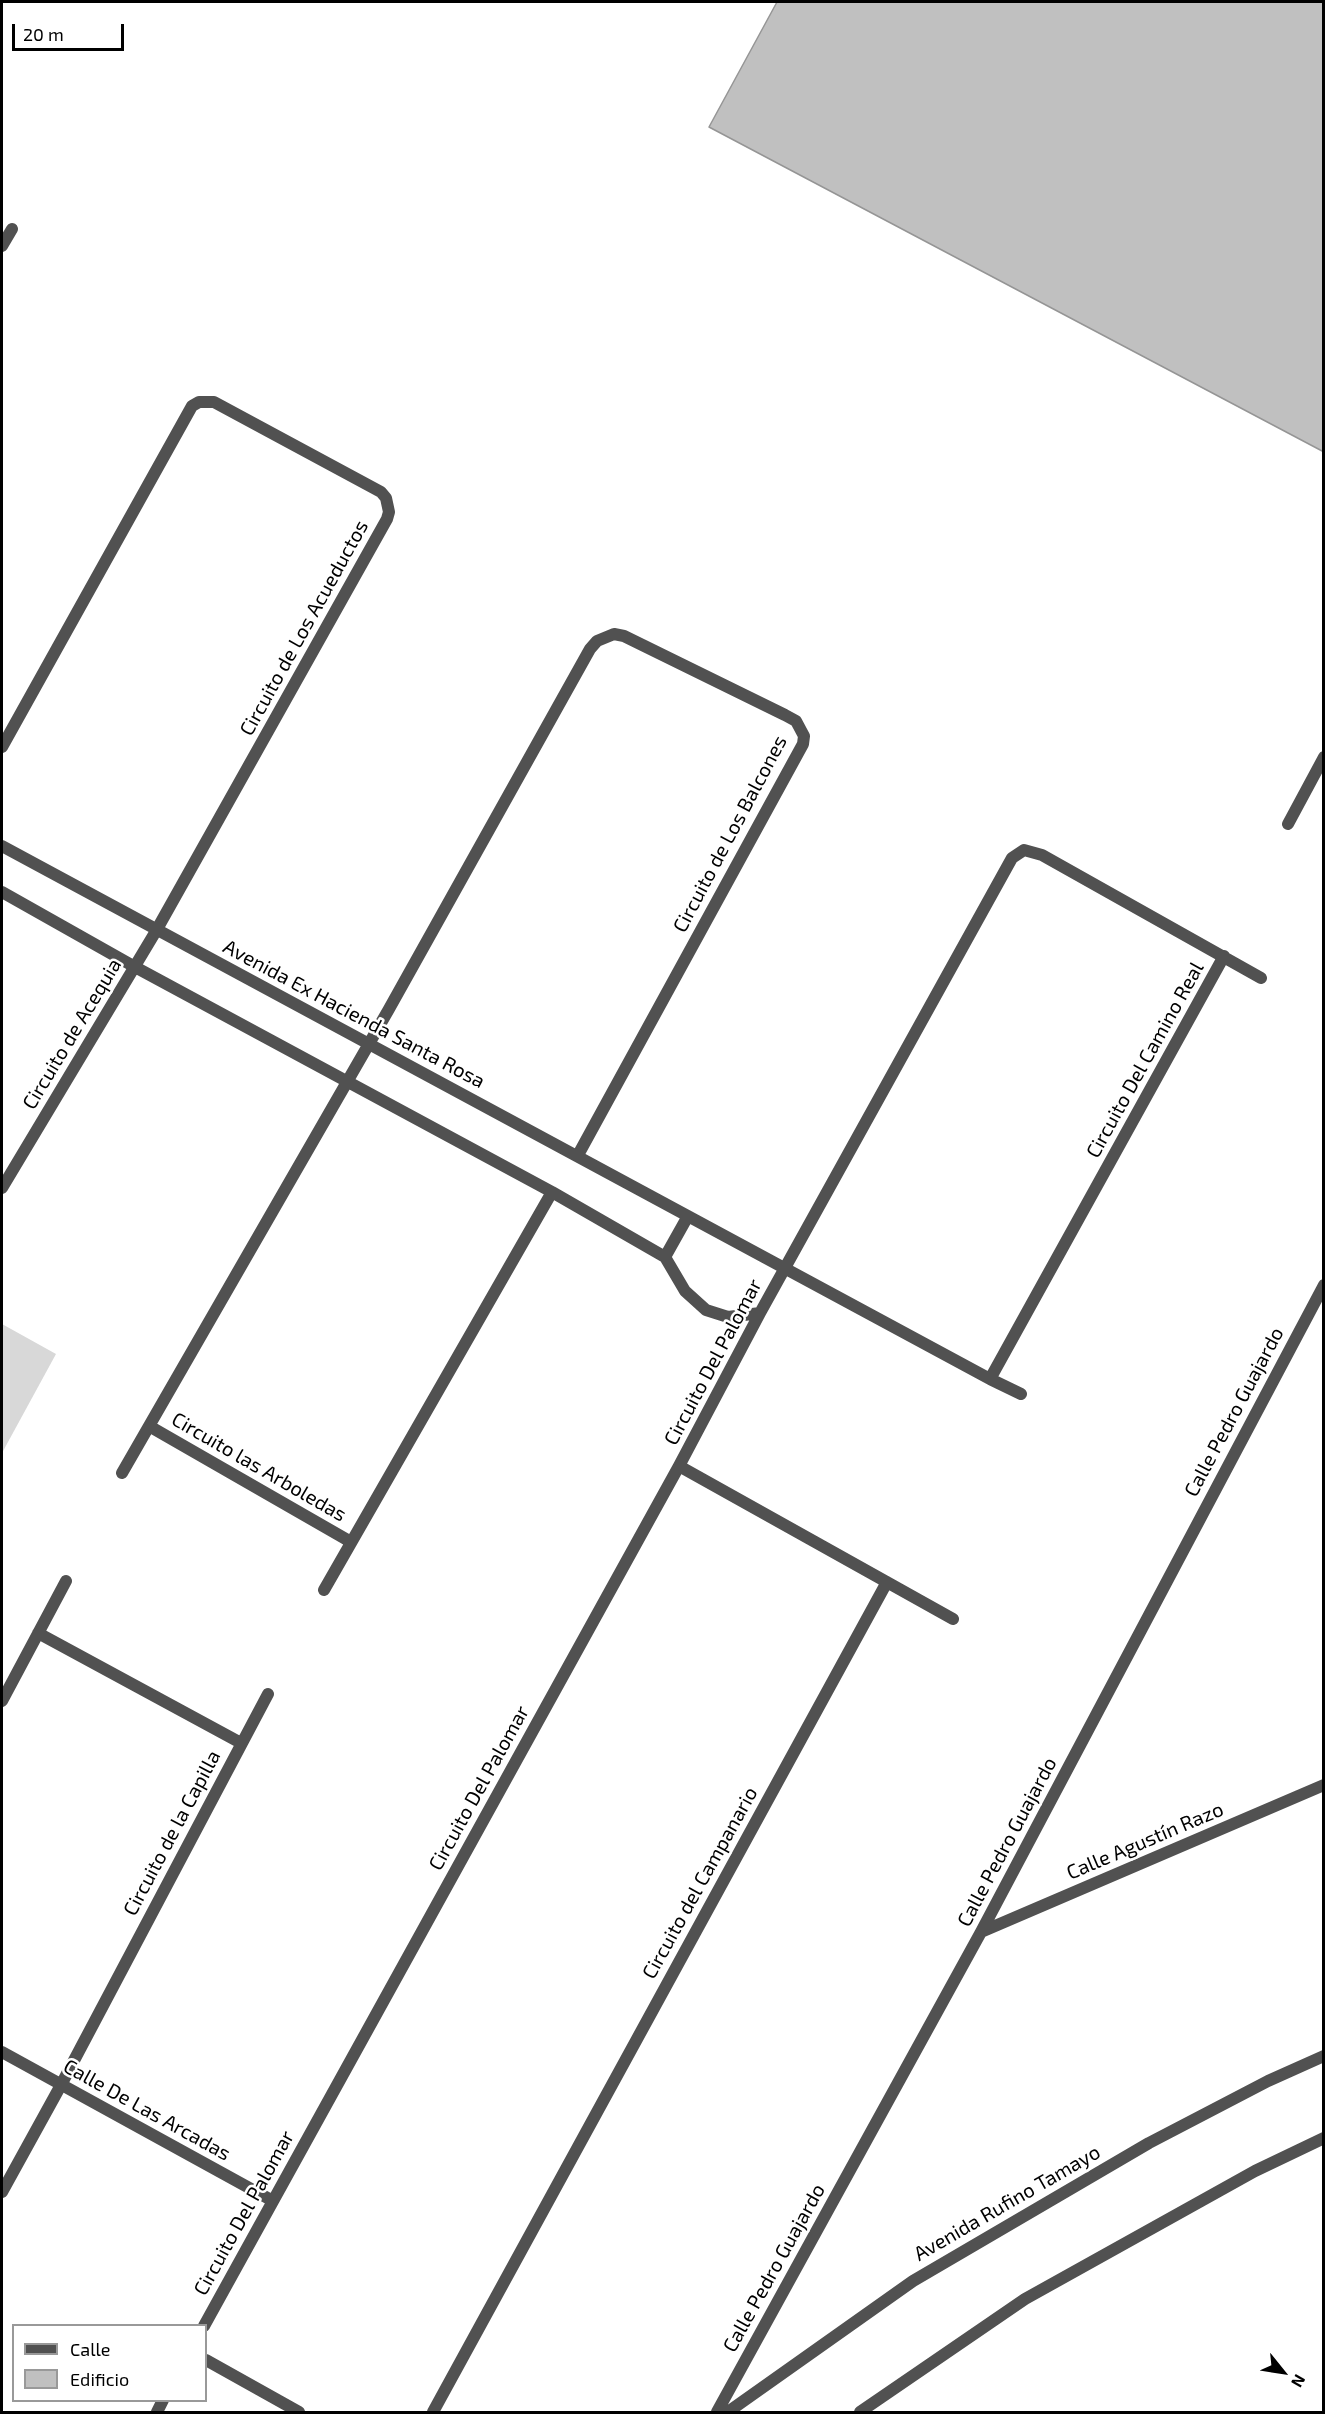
<!DOCTYPE html>
<html>
<head>
<meta charset="utf-8">
<style>
  body { margin:0 }
  #map { position:relative; width:1325px; height:2414px; overflow:hidden; background:#fff; font-family:"Exo 2",sans-serif }
  canvas { display:block }
  .frame { position:absolute; inset:0; border:3px solid #000; pointer-events:none }
  .legend { position:absolute; left:12px; top:2324px; width:195px; height:78px; box-sizing:border-box; background:#fff; border:2px solid #999; margin:0; padding:8px 10px; list-style:none; font-size:18px; color:#000 }
  .legend li { display:flex; align-items:center; gap:12px; height:30px }
  .legend b { width:30px; border:2px solid #999 }
  .north { position:absolute; left:1253px; top:2342px; width:60px; height:60px; -webkit-text-stroke:4px #fff; paint-order:stroke; rotate:120deg; font-size:16px; font-weight:700; line-height:24px; text-align:center; color:#000 }
  .north::after { content:''; display:block; margin:auto; width:21px; height:27px; background:#000; clip-path:polygon(50% 0,100% 100%,50% 72%,0 100%) }
  .scale { position:absolute; left:12px; top:24px; width:112px; height:27px; box-sizing:border-box; border:3px solid #000; border-top:0; padding-left:8px; font-size:18px; line-height:21px; white-space:nowrap; color:#000; -webkit-text-stroke:4px #fff; paint-order:stroke }
</style>
</head>
<body>
<div id="map">
<canvas width="1325" height="2414"></canvas>
<div class="frame"></div>
<ul class="legend">
<li><b style="height:8px;background:#515151"></b>Calle</li>
<li><b style="height:16px;background:#c0c0c0"></b>Edificio</li>
</ul>
<div class="north">N</div>
<div class="scale">20 m</div>
</div>
<script>
const context = document.querySelector('canvas').getContext('2d');
context.lineJoin = 'round';
function fill(path, color) { context.fillStyle = color; context.fill(path, 'evenodd'); }
const toPath = rows => new Path2D(rows.map(r => 'M' + r).join(''));
function strokePath(path, color, width, dash) { context.strokeStyle = color; context.lineWidth = width; context.lineCap = dash ? 'butt' : 'round'; context.setLineDash(dash || []); context.stroke(path); }
function write(font, color, halo, rows, align = 'center') {
  context.font = font + ' "Exo 2",sans-serif'; context.lineWidth = 5; context.setLineDash([]); context.textBaseline = 'middle'; context.strokeStyle = halo; context.fillStyle = color; for (const [text, x, y, turn = 0] of rows) {
    context.save(); context.translate(x, y); context.rotate((+turn || 0) * Math.PI / 180); context.textAlign = isNaN(turn) ? turn : align; if (halo) context.strokeText(text, 0, 0); context.fillText(text, 0, 0); context.restore();
  }
}
const green = toPath([
  [2,1324,56,1354,2,1453]
]);
const building = toPath([
  [777,2,1324,2,1324,452,709,127,777,2]
]);
const lane = toPath([
  [1288,824,1324,757]
]);
const street = toPath([
  [2,246,12,229],
  [2,747,192,406,199,402,214,402,381,492,386,498,389,512,387,519,156,931,2,1188],
  [2,846,990,1379,1021,1394],
  [2,892,135,967,552,1192,665,1257,685,1291,706,1310,728,1317,760,1313],
  [665,1257,688,1216],
  [990,1379,1224,956],
  [149,1426,351,1542],
  [679,1466,953,1619],
  [122,1473,389,1009,590,649,597,641,614,634,624,636,785,715,796,721,804,736,803,744,578,1155],
  [324,1590,552,1192],
  [38,1633,241,1743],
  [2,1701,66,1581],
  [981,1932,1324,1785],
  [2,2052,273,2201],
  [2,2192,61,2085,268,1694],
  [204,2326,679,1466,760,1313,1012,858,1024,850,1042,855,1261,978],
  [206,2360,299,2412],
  [157,2412,163,2400],
  [433,2412,887,1582],
  [717,2412,981,1932,1324,1285],
  [728,2412,913,2281,1149,2143,1268,2081,1324,2056],
  [860,2412,1025,2299,1255,2171,1324,2138]
]);
const streetNames = [
  ["Circuito de Los Acueductos",304,628,-61],
  ["Circuito de Los Balcones",730,834,-62],
  ["Avenida Ex Hacienda Santa Rosa",354,1014,28],
  ["Circuito de Acequia",72,1034,-59],
  ["Circuito Del Camino Real",1145,1060,-61],
  ["Circuito Del Palomar",713,1362,-62],
  ["Calle Pedro Guajardo",1234,1412,-62],
  ["Circuito las Arboledas",259,1467,30],
  ["Circuito Del Palomar",479,1788,-61],
  ["Circuito de la Capilla",172,1833,-62],
  ["Calle Agustín Razo",1145,1841,-23],
  ["Calle Pedro Guajardo",1007,1842,-62],
  ["Circuito del Campanario",700,1883,-61],
  ["Calle De Las Arcadas",147,2110,29],
  ["Avenida Rufino Tamayo",1007,2203,-30],
  ["Circuito Del Palomar",244,2213,-61],
  ["Calle Pedro Guajardo",774,2268,-61]
];
fill(green, '#d8d8d8');
fill(building, '#c0c0c0');
strokePath(building, '#959595', 1.5);
strokePath(lane, '#515151', 12);
strokePath(street, '#515151', 12);
write('20px', '#000', '#fff', streetNames);
</script>
</body>
</html>
